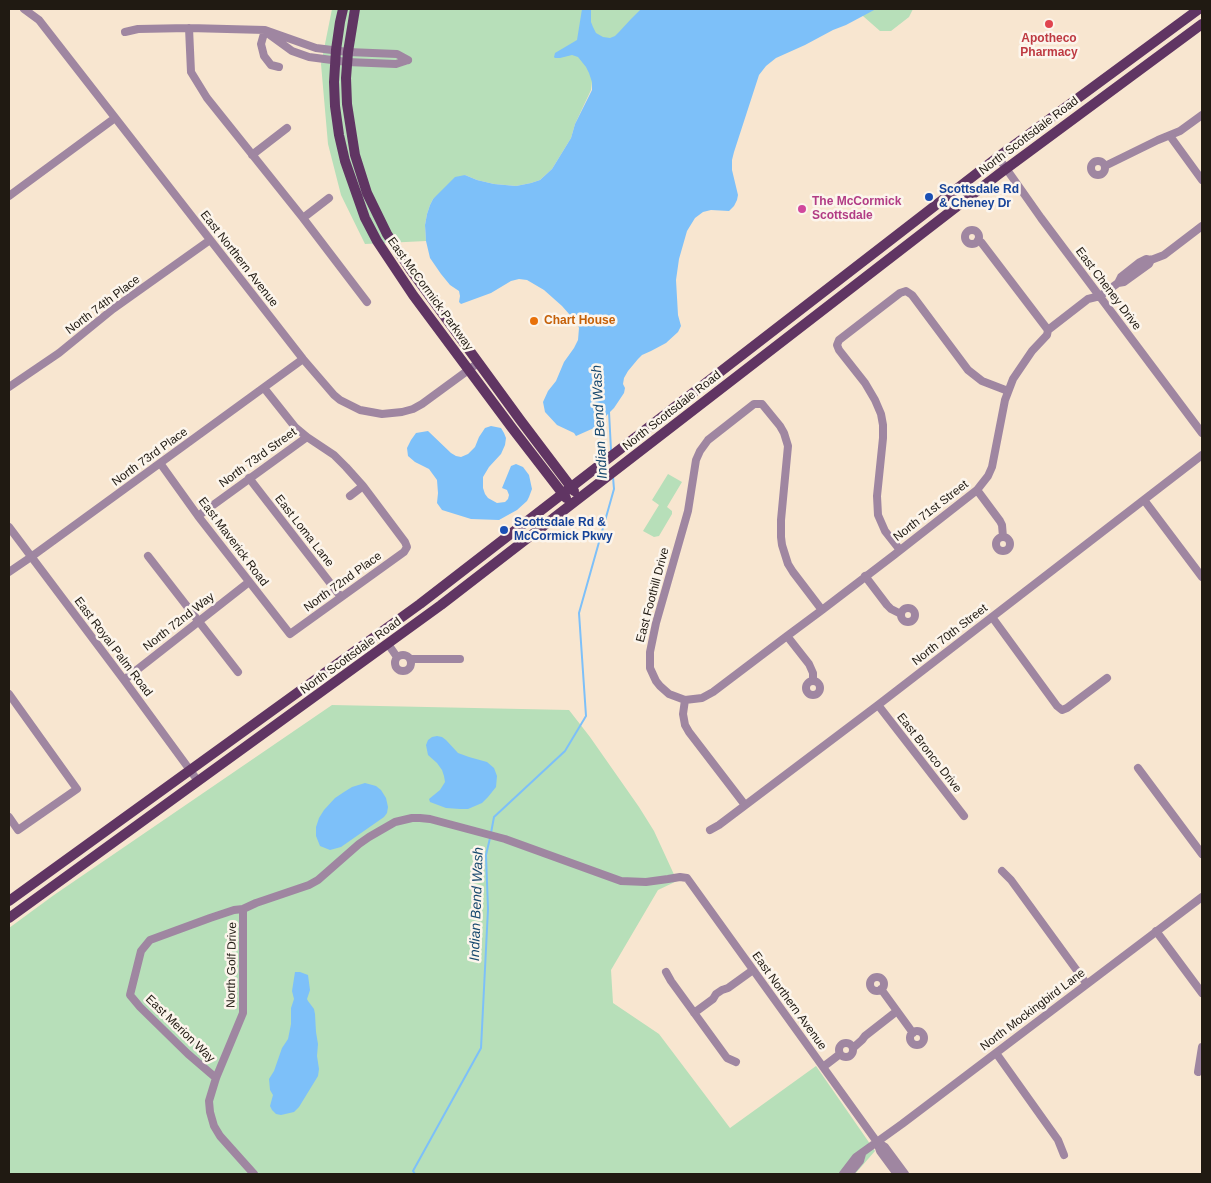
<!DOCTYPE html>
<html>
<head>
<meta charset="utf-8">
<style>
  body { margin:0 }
  #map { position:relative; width:1211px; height:1183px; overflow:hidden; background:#f8e6d0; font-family:Helvetica,sans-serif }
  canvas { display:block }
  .frame { position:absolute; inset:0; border:10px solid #201a12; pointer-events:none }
</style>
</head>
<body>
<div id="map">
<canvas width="1211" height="1183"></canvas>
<div class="frame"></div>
</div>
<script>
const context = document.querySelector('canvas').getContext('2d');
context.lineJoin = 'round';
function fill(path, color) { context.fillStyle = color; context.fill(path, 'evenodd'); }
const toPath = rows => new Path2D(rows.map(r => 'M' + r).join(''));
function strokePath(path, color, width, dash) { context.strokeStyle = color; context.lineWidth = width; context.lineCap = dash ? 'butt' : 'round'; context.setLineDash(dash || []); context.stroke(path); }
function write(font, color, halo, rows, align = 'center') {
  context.font = font + ' Helvetica,sans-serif'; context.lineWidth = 5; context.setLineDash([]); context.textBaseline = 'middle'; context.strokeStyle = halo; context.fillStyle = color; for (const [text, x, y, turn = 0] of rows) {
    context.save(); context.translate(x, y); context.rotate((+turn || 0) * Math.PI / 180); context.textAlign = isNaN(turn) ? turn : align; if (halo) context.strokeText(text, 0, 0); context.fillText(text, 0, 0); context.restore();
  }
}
const green = toPath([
  [332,9,698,9,592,82,591,90,575,124,571,138,552,169,540,180,531,183,516,186,494,184,477,180,465,175,433,199,430,205,427,214,425,225,426,241,365,244,341,195,328,144,321,64],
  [855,9,913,9,909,17,891,31,880,31],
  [668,474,682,482,667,507,672,511,672,514,659,536,654,537,643,531,659,505,652,500],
  [332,705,569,710,590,737,639,807,654,831,677,881,658,890,611,970,613,1003,659,1034,730,1128,816,1066,875,1151,855,1174,9,1174,9,928,54,895]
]);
const water = toPath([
  [582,9,591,9,591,22,593,27,596,33,603,37,610,38,615,36,619,32,631,19,641,9,876,9,846,25,833,30,805,45,776,58,766,66,759,75,734,152,732,160,732,170,738,195,737,200,734,206,729,211,711,210,703,212,695,218,687,231,679,259,676,280,678,315,681,326,678,332,666,343,651,351,642,355,638,359,628,371,624,378,623,384,625,388,624,393,614,408,594,428,576,436,574,433,557,425,545,412,543,402,548,391,556,381,564,362,574,348,578,340,579,328,577,323,562,306,544,290,527,280,519,279,511,281,491,293,461,304,459,302,460,296,459,291,450,285,441,274,430,258,426,241,425,225,427,214,430,205,433,199,455,177,465,175,477,180,494,184,516,186,531,183,540,180,552,169,571,138,575,124,592,90,592,82,589,73,586,67,578,57,572,55,560,58,555,58,554,57,555,53,577,40],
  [491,426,501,428,504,433,506,438,505,445,501,454,489,467,483,477,483,488,485,494,488,498,497,503,505,502,508,499,509,495,507,490,502,488,511,466,516,464,523,467,529,475,532,489,529,497,527,501,517,510,499,520,471,519,442,510,437,503,438,493,437,480,429,469,415,462,408,456,407,448,411,440,416,433,428,431,451,453,456,456,461,457,468,454,475,447,479,437,485,428],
  [437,736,442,737,446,740,458,753,469,757,487,762,494,768,497,776,496,787,488,797,482,803,468,809,460,809,446,808,430,802,429,799,440,790,445,782,444,776,442,770,437,763,428,755,426,745,428,740,432,737],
  [365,783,376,786,381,790,386,798,388,807,387,813,384,817,341,847,330,850,320,846,316,836,316,827,319,818,324,810,335,798,344,792,352,787],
  [295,972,300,972,308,975,310,990,307,999,308,1001,314,1009,315,1014,316,1032,318,1044,317,1056,319,1069,318,1076,299,1107,294,1112,281,1115,276,1114,272,1110,270,1106,273,1095,270,1090,269,1079,274,1071,282,1048,288,1039,291,1024,291,1008,294,999,292,991]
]);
const stream = toPath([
  [609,412,611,450],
  [491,833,494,817,565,751,586,716,579,613,614,489,613,477],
  [415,1174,413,1171,481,1048,488,909,486,855,490,838]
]);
const minor = toPath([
  [24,9,39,20,303,359,334,395,340,400,360,410,382,414,402,412,413,409,422,404,478,363],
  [189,28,191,72,207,98,303,218,367,302],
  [265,30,261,44,264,56,271,65,279,67],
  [125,32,138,29,189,28,265,30,316,48,348,52,397,54,408,60],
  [270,35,292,51,309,57,347,62,396,64,408,60],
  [1170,136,1202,180],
  [252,155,287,128],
  [998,157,1041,218,1202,433],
  '1091 168a7 7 0 1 1 14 0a7 7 0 1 1-14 0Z',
  [1105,166,1158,140,1180,131,1202,115],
  [9,196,115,118],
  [303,218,329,198],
  '965 237a7 7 0 1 1 14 0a7 7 0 1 1-14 0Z',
  [978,240,981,242,1048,330],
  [1118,283,1124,282,1149,264,1151,260],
  [9,387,59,353,113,309,210,240],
  [160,463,198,516,290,634,404,552,407,547,405,542,363,486,346,467,334,455,307,437,295,427,264,388],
  [249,478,341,597],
  [977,490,1000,521,1002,525,1003,537],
  [350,496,363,486],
  [1144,500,1202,577],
  [198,516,307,437],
  [9,527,124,680,198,781],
  '996 544a7 7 0 1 1 14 0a7 7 0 1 1-14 0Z',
  [900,550,885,531,878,515,877,496,883,438,883,425,881,414,875,400,865,383,839,350,837,345,839,340,900,293,906,291,912,295,968,370,982,381,1008,391],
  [148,556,238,672],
  [9,572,31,557,303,359],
  [865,576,887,605,891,609,901,614],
  '901 615a7 7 0 1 1 14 0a7 7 0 1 1-14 0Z',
  [822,610,793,572,788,564,782,545,781,537,781,520,788,446,784,433,780,426,762,404,754,404,708,440,700,451,696,460,688,511,656,623,650,652,650,668,656,681,660,686,669,694,685,700,702,698,713,692,787,636,822,610,894,555,977,490,988,476,992,467,1005,400,1013,379,1032,351,1047,335,1048,330,1088,299,1100,296,1118,283,1121,277,1140,262,1146,259,1151,260,1164,255,1202,226],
  [992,617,1057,706,1062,710,1067,708,1107,678],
  [787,636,809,664,813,673,813,681],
  [388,644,397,657],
  '395 663a8 8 0 1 1 16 0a8 8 0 1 1-16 0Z',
  [410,659,460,659],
  [124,680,249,582],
  '806 688a7 7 0 1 1 14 0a7 7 0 1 1-14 0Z',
  [9,694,77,789,18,830,9,817],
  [685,700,683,714,685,725,689,732,745,805],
  [878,705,964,816],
  [1138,768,1202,854],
  [710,830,719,825,878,705,1202,455],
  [1002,871,1011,880,1086,983],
  [1156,931,1202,993],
  [666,972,671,981,727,1058,736,1062],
  '870 984a7 7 0 1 1 14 0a7 7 0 1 1-14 0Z',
  [881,989,913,1033],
  [694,1013,713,999,716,994,722,990,728,988,753,970],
  '910 1038a7 7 0 1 1 14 0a7 7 0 1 1-14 0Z',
  '839 1050a7 7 0 1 1 14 0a7 7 0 1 1-14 0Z',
  [853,1048,862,1040,865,1036,897,1011],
  [996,1053,1058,1140,1064,1155],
  [823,1067,840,1054],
  [1198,1072,1202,1047],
  [216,1078,188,1054,140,1007,130,995,141,951,150,940,210,918,234,910,243,909],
  [877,1142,885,1147,905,1174],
  [850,1173,860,1161,862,1154],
  [254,1174,220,1136,214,1126,210,1112,209,1101,216,1078,243,1013,243,909,256,903,309,885,318,880,359,844,369,837,395,822,412,818,420,818,430,819,505,839,621,881,646,882,668,879,680,877,687,878,877,1142,880,1151,897,1174],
  [843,1174,856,1157,902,1124,1202,897]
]);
const major = toPath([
  [343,9,340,22,336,50,334,82,335,106,339,135,345,161,365,218,377,241,413,295,512,428,566,498],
  [355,9,348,52,346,78,347,104,355,155,367,193,387,234,410,269,521,421,574,491],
  [9,901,420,604,998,157,1199,9],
  [9,918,441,605,999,174,1202,24]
]);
const markers = [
  [1049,24,5,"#e0444e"],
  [929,197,5,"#1a4fb4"],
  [802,209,5,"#d1479c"],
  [534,321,5,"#e8710a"],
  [504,530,5,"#1a4fb4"]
];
const healthNames = [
  ["Apotheco",1049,39],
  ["Pharmacy",1049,53]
];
const streetNames = [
  ["North Scottsdale Road",1029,136,-37],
  ["East Northern Avenue",239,259,52],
  ["East Cheney Drive",1108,289,53],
  ["East McCormick Parkway",430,294,54],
  ["North 74th Place",103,305,-37],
  ["North Scottsdale Road",672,411,-38],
  ["North 73rd Place",150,457,-36],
  ["North 73rd Street",258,458,-36],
  ["North 71st Street",931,511,-38],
  ["East Loma Lane",304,531,52],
  ["East Maverick Road",233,542,53],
  ["North 72nd Place",343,582,-36],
  ["East Foothill Drive",653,595,-75],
  ["North 72nd Way",179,622,-38],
  ["North 70th Street",950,635,-38],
  ["East Royal Palm Road",113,647,53],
  ["North Scottsdale Road",351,656,-36],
  ["East Bronco Drive",929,753,52],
  ["North Golf Drive",232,965,-89],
  ["East Northern Avenue",789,1001,54],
  ["North Mockingbird Lane",1033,1010,-37],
  ["East Merion Way",180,1029,44]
];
const transitNames = [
  ["Scottsdale Rd",939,190],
  ["& Cheney Dr",939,204],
  ["Scottsdale Rd &",514,523],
  ["McCormick Pkwy",514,537]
];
const hotelNames = [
  ["The McCormick",812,202],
  ["Scottsdale",812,216]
];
const foodNames = [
  ["Chart House",544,321]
];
const waterNames = [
  ["Indian Bend Wash",600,422,-93],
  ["Indian Bend Wash",477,904,-88]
];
fill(green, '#b7dfb9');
fill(water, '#7dc0f9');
strokePath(stream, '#7dc0f9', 2);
strokePath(minor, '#9f86a1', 8);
strokePath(major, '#603563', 10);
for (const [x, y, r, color] of markers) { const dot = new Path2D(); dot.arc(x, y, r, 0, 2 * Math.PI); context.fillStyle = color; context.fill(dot); strokePath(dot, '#fcf5ec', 2); }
write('bold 12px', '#be3a42', '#fcf5ec', healthNames);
write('12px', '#201a12', '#fcf5ec', streetNames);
write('bold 12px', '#164399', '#fcf5ec', transitNames, 'left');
write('bold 12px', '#b23c85', '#fcf5ec', hotelNames, 'left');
write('bold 12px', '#c56008', '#fcf5ec', foodNames, 'left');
write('italic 14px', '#18496f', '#fcf5ec', waterNames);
</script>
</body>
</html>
